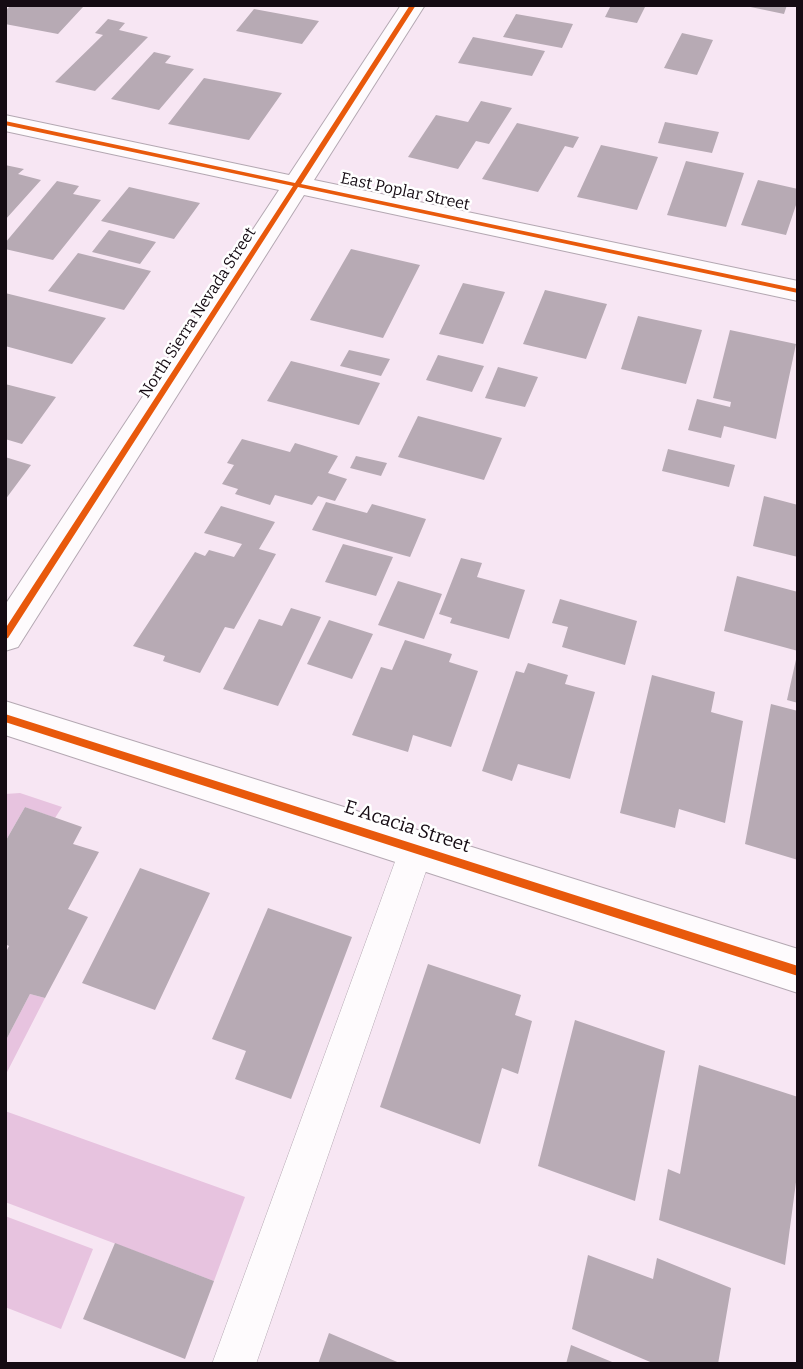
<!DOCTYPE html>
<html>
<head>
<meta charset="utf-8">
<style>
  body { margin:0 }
  #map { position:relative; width:803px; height:1369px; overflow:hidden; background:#f7e6f3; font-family:Bitter,serif }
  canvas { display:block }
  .frame { position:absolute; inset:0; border:7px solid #150b13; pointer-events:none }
</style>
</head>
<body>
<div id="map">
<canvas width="803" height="1369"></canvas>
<div class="frame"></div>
</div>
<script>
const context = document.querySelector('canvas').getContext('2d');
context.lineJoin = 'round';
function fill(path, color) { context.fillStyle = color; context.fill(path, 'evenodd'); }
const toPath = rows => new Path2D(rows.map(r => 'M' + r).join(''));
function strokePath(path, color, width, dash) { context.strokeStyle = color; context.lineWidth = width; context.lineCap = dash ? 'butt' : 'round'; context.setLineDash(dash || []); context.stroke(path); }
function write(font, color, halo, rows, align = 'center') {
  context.font = font + ' Bitter,serif'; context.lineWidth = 5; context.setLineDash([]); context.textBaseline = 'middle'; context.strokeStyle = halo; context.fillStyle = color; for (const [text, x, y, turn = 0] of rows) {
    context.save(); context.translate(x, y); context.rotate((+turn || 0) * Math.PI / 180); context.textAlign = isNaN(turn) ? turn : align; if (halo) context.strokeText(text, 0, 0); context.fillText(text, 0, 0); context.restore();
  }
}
const green = toPath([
  [20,793,62,807,55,818,25,807,5,842,5,794],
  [30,994,45,998,5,1076,5,1042],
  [5,1111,245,1197,214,1281,5,1202],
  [5,1216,93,1249,61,1329,5,1307]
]);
const building = toPath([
  [11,5,73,5,83,7,58,34,5,24,5,11],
  [611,5,637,5,645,7,637,23,605,17],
  [741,5,787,5,784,14],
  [254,9,319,21,302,44,236,31],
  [516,14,573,24,562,48,503,37],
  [108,19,125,23,119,30,148,37,95,91,55,82,103,35,95,33],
  [682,33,713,40,697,75,664,68],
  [473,37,545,51,532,76,458,63],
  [154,52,171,56,165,63,194,69,159,110,111,99],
  [204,78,282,93,249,140,168,124],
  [481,101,512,108,489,144,476,141,458,169,408,157,436,115,468,122],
  [665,122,719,132,712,153,658,143],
  [517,123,579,137,573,148,565,146,538,192,482,179],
  [601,145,658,157,637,210,577,197],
  [686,161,744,173,726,227,667,215],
  [5,165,24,169,18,174,41,180,5,220],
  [758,180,798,189,798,199,786,235,741,225],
  [57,181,79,186,73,194,101,200,53,260,5,249,5,243],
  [129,187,200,203,174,239,101,221],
  [109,230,156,242,140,264,92,252],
  [351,249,420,265,383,338,310,320],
  [78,253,151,271,124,310,48,291],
  [463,283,505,292,483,344,439,334],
  [545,290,607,304,586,359,523,344],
  [5,293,106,318,72,364,5,346],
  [638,316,702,330,686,384,621,369],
  [730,330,796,344,776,439,724,426,721,438,688,430,697,399,730,407,731,402,713,398],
  [349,350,390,359,381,376,340,366],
  [438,355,484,366,472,392,426,380],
  [291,361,380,383,359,425,267,401],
  [498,367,538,377,525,407,485,398],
  [5,384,56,397,22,444,5,439],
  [418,416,502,438,484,480,398,457],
  [242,439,290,452,295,443,338,456,328,473,347,479,335,501,318,496,312,505,275,495,270,505,235,494,238,489,222,484,234,465,227,463],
  [668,449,735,465,729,487,662,471],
  [356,456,387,463,381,476,350,468],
  [5,457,31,465,5,500],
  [764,496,798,505,798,557,753,546],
  [326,502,367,513,372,504,426,519,410,557,312,530],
  [221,506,275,522,259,549,276,554,234,629,225,627,200,673,163,661,165,656,133,646,195,552,205,556,209,550,234,557,242,544,204,533],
  [343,544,393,557,376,596,325,582],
  [461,558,482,563,477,577,525,590,509,639,450,623,452,618,439,614],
  [737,576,798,592,798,651,724,631],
  [398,581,442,594,424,639,378,625],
  [560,599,637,621,625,665,562,647,568,627,552,623],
  [291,608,321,617,278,706,223,689,259,619,282,626],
  [329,620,373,634,352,679,307,664],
  [405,640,452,654,449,662,478,671,451,747,413,735,408,752,352,735,381,667,392,670],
  [797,655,798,655,798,703,787,700],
  [528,663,568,675,565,684,595,692,570,779,518,764,512,781,482,771,516,671,524,673],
  [652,675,715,692,711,712,743,721,725,823,679,809,675,828,620,813],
  [771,704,798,711,798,860,745,844],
  [25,807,82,827,73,844,99,852,68,909,88,917,45,998,30,994,5,1042,5,954,9,946,5,944,5,842],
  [140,868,210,893,155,1010,82,983],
  [268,908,352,937,291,1099,235,1079,246,1051,212,1039],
  [428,964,521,995,515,1015,532,1021,518,1074,502,1068,480,1144,380,1107],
  [575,1020,665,1051,635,1201,538,1166],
  [699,1065,798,1097,798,1167,785,1265,659,1220,668,1169,680,1174],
  [115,1243,214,1281,185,1359,83,1319],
  [588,1255,653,1279,657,1258,731,1288,718,1364,655,1364,572,1329],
  [329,1333,402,1364,318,1364],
  [571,1345,617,1364,566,1364]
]);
const lane = toPath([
  [417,832,429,837,434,848,256,1364,212,1364,400,848,405,837,417,832]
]);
const street = toPath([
  [401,5,425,5,314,180,798,281,798,301,304,195,18,647,5,651,5,605,279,190,5,131,5,115,289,175,401,5],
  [5,701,798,949,798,993,5,735,5,701]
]);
const cycleway = toPath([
  [410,5,416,5,301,184,798,289,798,293,298,187,8,638,5,639,5,629,293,186,5,125,5,121,295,183,410,5],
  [5,714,798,966,798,976,5,722,5,714]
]);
const farStreetnames = [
  ["East Poplar Street",405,192,12],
  ["North Sierra Nevada Street",198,313,-57]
];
const streetNames = [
  ["E Acacia Street",407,827,18]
];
fill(green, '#e7c3df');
fill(building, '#b7aab4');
strokePath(lane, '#b4a8b2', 1);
strokePath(street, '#b4a8b2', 2);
fill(lane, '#fefbfd');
fill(street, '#fefbfd');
fill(cycleway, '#e8590c');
write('16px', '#150b13', '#fff', farStreetnames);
write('19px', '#150b13', '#fff', streetNames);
</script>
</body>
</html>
